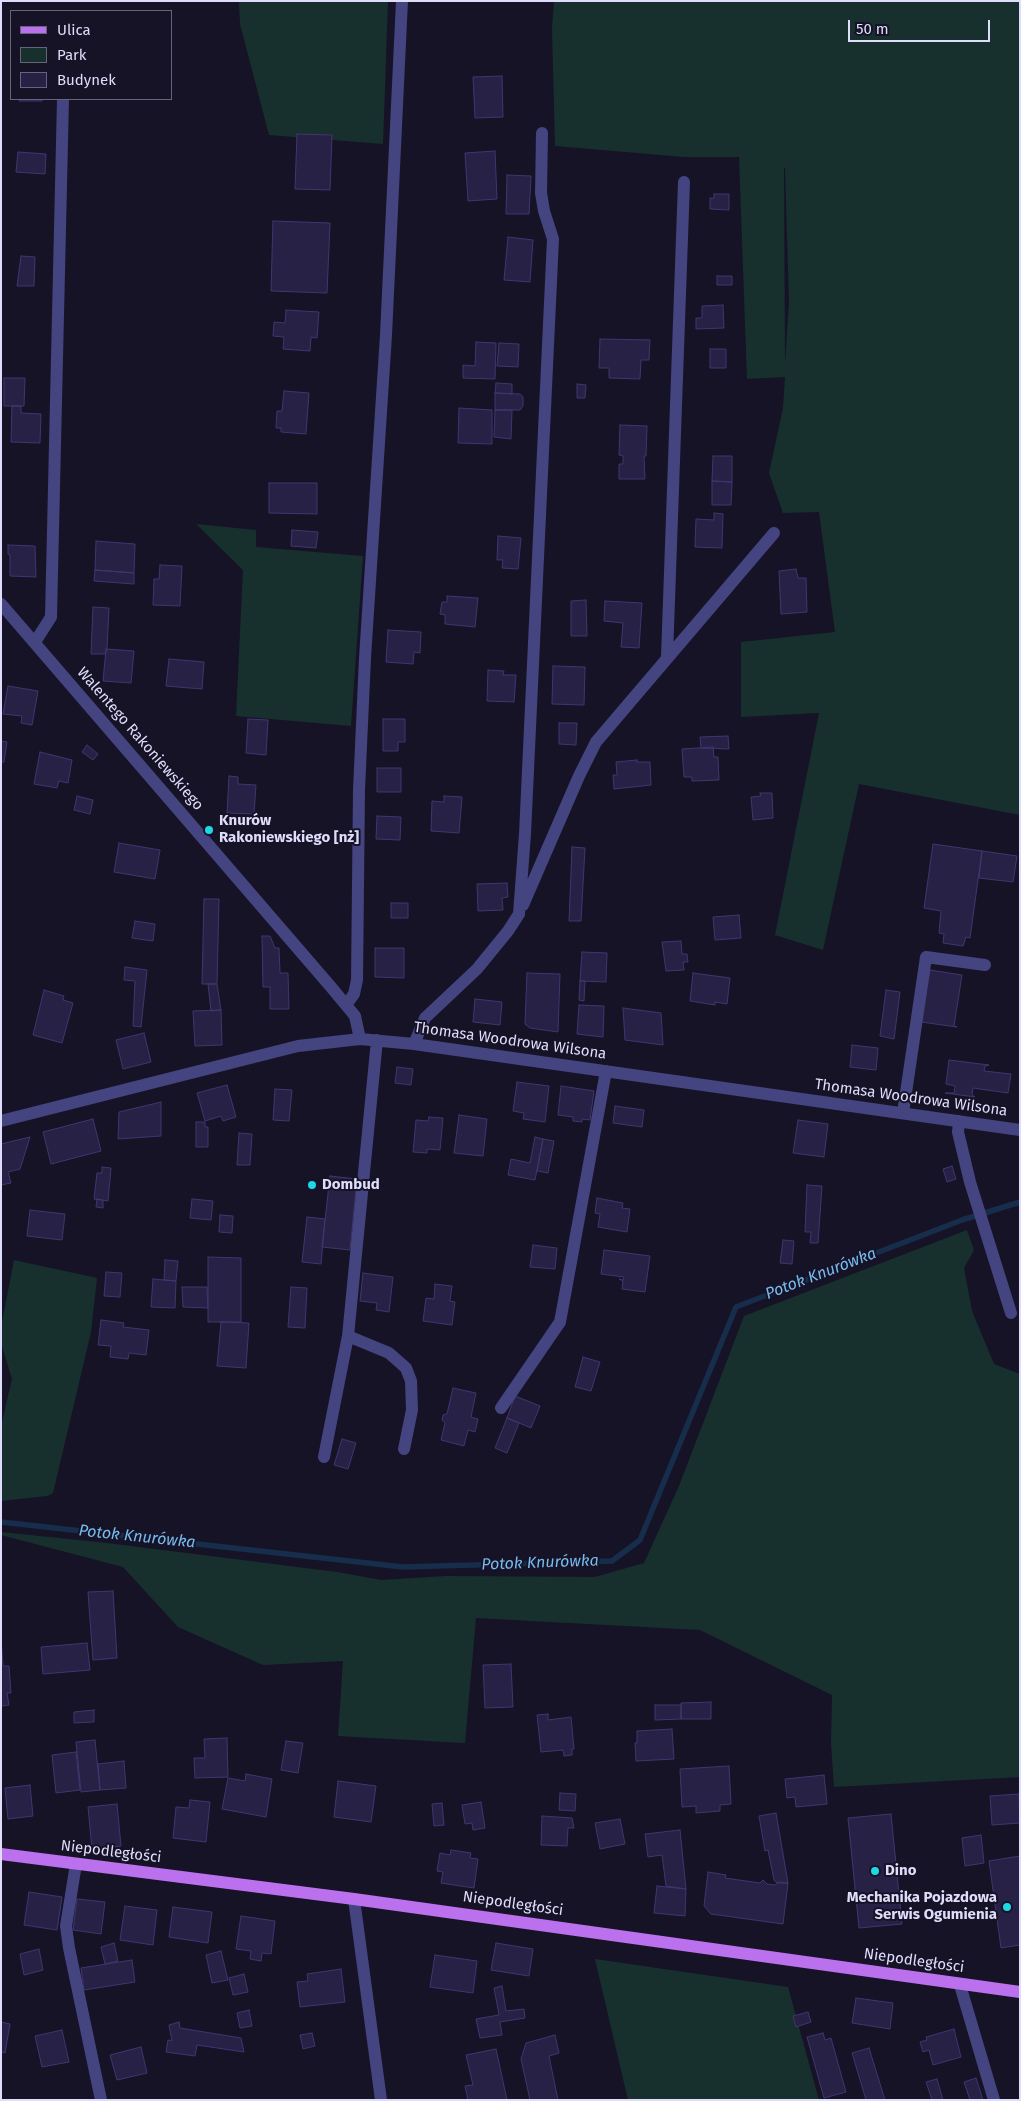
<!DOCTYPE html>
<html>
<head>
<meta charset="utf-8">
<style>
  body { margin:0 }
  #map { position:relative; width:1021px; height:2101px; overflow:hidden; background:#161327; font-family:"Fira Sans",sans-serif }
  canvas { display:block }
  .frame { position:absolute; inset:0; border:2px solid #dfddfb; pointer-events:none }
  .legend { position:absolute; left:10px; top:10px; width:162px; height:90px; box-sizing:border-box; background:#161327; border:1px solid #66647c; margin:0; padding:6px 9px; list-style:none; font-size:15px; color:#dfddfb }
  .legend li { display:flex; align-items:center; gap:10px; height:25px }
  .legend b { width:25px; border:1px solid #66647c }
  .scale { position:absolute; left:848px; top:20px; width:142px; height:22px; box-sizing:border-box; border:2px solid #dfddfb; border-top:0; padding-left:6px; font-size:15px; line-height:18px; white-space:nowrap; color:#dfddfb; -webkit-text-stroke:4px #161327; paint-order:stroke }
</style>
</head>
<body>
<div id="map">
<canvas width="1021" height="2101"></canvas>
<div class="frame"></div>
<ul class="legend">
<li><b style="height:6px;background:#bb71ee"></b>Ulica</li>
<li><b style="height:14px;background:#17302e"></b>Park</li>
<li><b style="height:14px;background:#282146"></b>Budynek</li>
</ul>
<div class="scale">50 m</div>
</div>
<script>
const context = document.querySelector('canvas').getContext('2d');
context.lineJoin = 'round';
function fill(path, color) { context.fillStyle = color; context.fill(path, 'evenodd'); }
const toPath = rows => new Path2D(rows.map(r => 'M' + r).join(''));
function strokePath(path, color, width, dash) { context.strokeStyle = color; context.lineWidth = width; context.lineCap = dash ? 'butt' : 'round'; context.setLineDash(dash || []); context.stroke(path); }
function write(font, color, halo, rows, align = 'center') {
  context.font = font + ' "Fira Sans",sans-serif'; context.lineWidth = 4; context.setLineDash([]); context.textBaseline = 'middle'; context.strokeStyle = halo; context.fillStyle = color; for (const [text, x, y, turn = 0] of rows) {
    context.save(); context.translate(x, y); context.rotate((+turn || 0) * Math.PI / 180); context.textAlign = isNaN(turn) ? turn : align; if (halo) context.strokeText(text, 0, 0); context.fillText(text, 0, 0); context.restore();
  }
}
const green = toPath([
  [239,1,388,1,383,144,269,135,240,24],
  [554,1,1020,1,1020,815,859,784,823,950,775,935,819,713,741,717,741,642,835,632,819,512,783,513,769,473,783,408,785,377,747,379,739,157,684,157,555,146,552,28],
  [785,168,789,302,785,364,784,168],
  [196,524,256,530,256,547,363,556,351,726,236,716,243,570],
  [967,1230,974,1250,964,1268,972,1311,994,1364,1020,1374,1020,1777,834,1787,831,1743,832,1695,700,1630,476,1618,465,1743,338,1736,343,1661,263,1665,178,1627,123,1567,1,1535,1,1532,107,1543,337,1572,381,1580,446,1576,595,1577,644,1563,679,1486,744,1316],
  [14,1260,97,1278,91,1332,53,1493,47,1496,1,1501,1,1426,12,1379,1,1343,1,1327],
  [595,1959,788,1987,819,2100,628,2100]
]);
const stream = toPath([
  [1,1522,403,1567,612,1561,640,1540,736,1307,962,1220,1020,1202]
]);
const building = toPath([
  [502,76,503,117,475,118,473,77,502,76],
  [20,99,42,99,42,101,19,101,20,99],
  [297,134,332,135,330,190,295,189,297,134],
  [495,151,497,199,468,201,465,153,495,151],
  [18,152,46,154,45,174,16,172,18,152],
  [507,175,531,176,529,214,506,214,507,175],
  [714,194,729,194,729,210,710,209,710,198,714,198,714,194],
  [273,221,330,223,327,293,271,291,273,221],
  [508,237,533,240,530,282,504,280,508,237],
  [21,256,35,257,34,286,17,286,21,256],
  [717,276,732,276,732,285,717,285,717,276],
  [723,305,724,328,696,329,696,318,702,318,702,306,723,305],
  [286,310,319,312,317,338,311,337,310,351,283,349,284,337,273,336,274,322,285,323,286,310],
  [600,339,650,340,649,360,641,360,640,379,609,378,609,368,599,368,600,339],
  [476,342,496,343,495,379,463,378,463,365,475,366,476,342],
  [499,343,519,344,518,367,497,366,499,343],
  [710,349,726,349,726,368,710,368,710,349],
  [4,378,25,378,24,406,4,406,4,378],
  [496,383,512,384,512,394,495,393,496,383],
  [577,384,586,385,585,398,577,398,577,384],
  [284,391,309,393,306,434,281,432,281,428,276,428,277,411,282,411,284,391],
  [495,393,520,394,523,397,523,406,520,410,495,410,495,393],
  [12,406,21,406,21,413,41,414,40,443,11,442,12,406],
  [459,408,492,410,492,444,458,443,459,408],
  [495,410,512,410,511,439,494,437,495,410],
  [620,425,647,426,646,456,644,456,645,479,619,479,619,464,623,464,623,456,619,455,620,425],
  [713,456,732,456,732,482,712,481,713,456],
  [712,481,732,482,731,505,712,505,712,481],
  [269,483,317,483,317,514,269,513,269,483],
  [714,513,723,514,722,548,695,547,696,519,714,520,714,513],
  [292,530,318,532,316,548,291,546,292,530],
  [498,536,521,538,518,569,502,568,503,560,497,560,498,536],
  [96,541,135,544,134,573,95,570,96,541],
  [8,545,35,546,36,577,10,576,10,555,8,554,8,545],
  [160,565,182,566,180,606,153,605,154,579,159,579,160,565],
  [796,569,798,578,806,578,807,612,781,614,779,571,796,569],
  [95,570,134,573,134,584,94,581,95,570],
  [447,596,478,598,475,627,445,624,445,615,440,614,442,602,447,602,447,596],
  [586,600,587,636,571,636,571,601,586,600],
  [605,601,642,603,639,648,621,647,623,623,604,621,605,601],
  [93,607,109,608,107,649,105,654,91,654,93,607],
  [388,630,421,632,420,653,414,652,413,664,386,662,388,630],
  [106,649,134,651,131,683,103,681,106,649],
  [169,659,204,662,202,689,166,686,169,659],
  [553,666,585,667,584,705,552,704,553,666],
  [488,670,504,671,503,675,516,675,514,702,487,701,488,670],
  [8,686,38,691,32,725,21,723,22,716,3,714,8,686],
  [248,719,268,720,266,755,246,753,248,719],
  [383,719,405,719,405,742,398,742,398,751,383,751,383,719],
  [559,723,577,723,576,745,559,744,559,723],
  [728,736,729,749,701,748,700,737,728,736],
  [1,741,7,742,4,762,1,762,1,741],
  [87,745,98,754,93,760,82,752,87,745],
  [713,747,714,757,718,757,719,780,692,781,692,777,684,777,682,749,713,747],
  [40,752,72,760,68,783,59,781,57,788,34,784,40,752],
  [637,760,637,762,650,762,651,785,614,789,613,775,617,775,616,762,637,760],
  [377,768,401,768,401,792,377,792,377,768],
  [229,776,238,777,238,784,256,785,254,814,227,813,229,776],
  [760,793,772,793,773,818,753,820,751,797,761,796,760,793],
  [77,796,93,800,90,814,74,810,77,796],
  [444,796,462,797,459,833,431,831,432,801,444,802,444,796],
  [377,816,401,817,400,840,376,839,377,816],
  [119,843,160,850,155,879,114,872,119,843],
  [933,844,982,851,970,938,966,937,963,946,943,943,944,934,939,933,941,911,924,908,933,844],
  [572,847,585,848,581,921,569,921,572,847],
  [982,851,1017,856,1013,882,979,878,982,851],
  [507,883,508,897,502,898,503,910,478,911,477,884,507,883],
  [204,899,219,899,217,984,202,984,204,899],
  [391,903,408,903,408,918,391,918,391,903],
  [739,915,741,938,715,940,713,917,739,915],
  [135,921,155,924,153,941,132,938,135,921],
  [262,936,270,936,275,948,279,948,280,973,288,973,289,1009,270,1009,270,987,263,987,262,936],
  [681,941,682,954,687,954,688,962,683,962,684,970,666,971,662,942,681,941],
  [375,948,404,948,404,978,375,977,375,948],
  [582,952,607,953,606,982,580,981,582,952],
  [125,967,147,970,141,1027,133,1026,135,981,124,980,125,967],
  [930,970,962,975,954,1026,957,1027,921,1022,930,970],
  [527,973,560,974,558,1032,530,1028,525,1024,527,973],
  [693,973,730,978,727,1004,715,1002,715,1005,690,1001,693,973],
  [580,981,585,981,584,1001,579,1000,580,981],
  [208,984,217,984,221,1010,211,1011,208,984],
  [44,990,64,996,63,1000,73,1003,62,1043,33,1035,44,990],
  [886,990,900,992,894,1039,880,1036,886,990],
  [475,999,502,1002,500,1025,473,1022,475,999],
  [579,1005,604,1006,603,1037,577,1034,579,1005],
  [623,1008,661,1013,663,1045,625,1040,623,1008],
  [221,1010,222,1045,195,1046,193,1011,221,1010],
  [144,1033,151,1062,123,1069,116,1040,144,1033],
  [852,1045,878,1048,876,1070,850,1067,852,1045],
  [949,1060,989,1065,985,1066,984,1071,1011,1074,1008,1093,973,1088,972,1095,975,1097,945,1093,954,1093,955,1086,946,1084,949,1060],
  [397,1067,413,1069,411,1085,395,1083,397,1067],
  [517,1082,549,1086,545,1122,523,1119,524,1113,513,1111,517,1082],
  [227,1085,236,1117,223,1121,221,1116,205,1121,197,1093,227,1085],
  [561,1086,594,1091,590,1120,582,1119,582,1122,573,1121,573,1117,558,1115,561,1086],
  [275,1089,292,1090,289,1121,273,1120,275,1089],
  [161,1102,161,1136,118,1139,119,1112,161,1102],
  [615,1106,644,1110,642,1127,613,1123,615,1106],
  [459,1115,487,1119,483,1156,454,1153,459,1115],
  [429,1117,443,1118,440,1150,427,1149,427,1153,413,1152,416,1120,428,1121,429,1117],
  [93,1119,101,1151,51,1164,43,1132,93,1119],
  [798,1120,828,1124,824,1157,793,1153,798,1120],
  [196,1122,205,1122,205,1127,208,1127,208,1147,196,1147,196,1122],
  [239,1133,252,1134,250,1165,237,1165,239,1133],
  [30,1137,20,1169,8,1172,11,1183,1,1185,1,1144,30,1137],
  [535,1137,543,1139,535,1180,508,1175,511,1159,530,1163,535,1137],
  [543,1139,554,1141,548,1173,537,1171,543,1139],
  [952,1166,956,1179,947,1182,943,1169,952,1166],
  [102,1167,111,1168,108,1201,94,1199,97,1173,102,1173,102,1167],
  [330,1176,357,1179,350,1250,322,1247,330,1176],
  [807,1185,822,1186,818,1243,810,1243,811,1232,805,1232,807,1185],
  [597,1198,623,1203,622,1208,630,1209,627,1232,598,1227,600,1214,595,1213,597,1198],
  [97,1199,103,1200,103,1208,96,1207,97,1199],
  [192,1199,213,1201,211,1220,190,1218,192,1199],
  [30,1210,65,1214,62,1240,27,1236,30,1210],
  [220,1215,233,1216,232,1233,219,1232,220,1215],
  [307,1217,325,1219,321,1264,302,1262,307,1217],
  [783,1240,794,1241,792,1264,780,1263,783,1240],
  [533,1245,557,1248,555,1269,530,1267,533,1245],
  [604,1250,650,1256,645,1292,622,1289,623,1281,619,1279,623,1280,624,1277,601,1274,604,1250],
  [208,1257,241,1258,241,1322,208,1322,208,1257],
  [165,1260,178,1261,176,1281,164,1280,165,1260],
  [106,1272,122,1273,120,1297,104,1296,106,1272],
  [363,1273,393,1277,389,1312,376,1310,377,1303,360,1301,363,1273],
  [153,1279,176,1281,175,1308,151,1307,153,1279],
  [435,1284,452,1286,450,1301,455,1302,452,1325,423,1321,426,1298,434,1299,435,1284],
  [182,1287,207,1287,208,1308,183,1307,182,1287],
  [291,1287,307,1288,305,1328,288,1327,291,1287],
  [101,1320,124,1323,123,1327,149,1330,146,1355,129,1353,128,1359,110,1357,111,1346,98,1345,101,1320],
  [221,1322,249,1323,246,1368,217,1366,221,1322],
  [583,1357,600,1362,591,1391,575,1387,583,1357],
  [453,1388,476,1393,471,1417,478,1419,475,1432,468,1430,464,1446,441,1440,445,1423,442,1420,443,1415,447,1414,453,1388],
  [515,1396,540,1406,531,1428,507,1418,515,1396],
  [507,1418,519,1423,507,1453,495,1448,507,1418],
  [342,1439,356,1443,348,1469,334,1465,342,1439],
  [113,1591,117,1658,93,1660,88,1592,113,1591],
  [1,1638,3,1666,9,1666,11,1693,7,1693,9,1705,1,1706,1,1638],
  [87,1643,90,1670,43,1674,41,1647,87,1643],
  [511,1664,513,1707,485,1708,483,1665,511,1664],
  [711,1702,711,1719,681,1719,681,1703,711,1702],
  [655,1705,681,1705,681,1719,655,1720,655,1705],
  [94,1710,94,1722,74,1723,74,1712,94,1710],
  [548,1714,548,1720,571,1717,574,1749,572,1749,572,1755,564,1756,563,1750,541,1752,537,1715,548,1714],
  [672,1729,674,1759,636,1761,635,1743,637,1743,637,1731,672,1729],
  [227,1738,228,1777,195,1778,194,1758,205,1758,204,1739,227,1738],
  [95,1740,100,1790,81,1792,76,1742,95,1740],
  [286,1741,303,1743,298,1773,281,1770,286,1741],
  [76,1752,80,1790,56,1793,52,1755,76,1752],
  [124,1761,126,1788,100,1790,98,1764,124,1761],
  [729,1766,731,1804,720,1805,720,1811,696,1813,696,1806,682,1807,680,1769,729,1766],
  [246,1774,272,1779,266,1817,222,1809,228,1778,245,1781,246,1774],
  [824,1775,827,1804,796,1807,795,1797,787,1798,785,1779,824,1775],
  [338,1781,376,1786,371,1822,334,1817,338,1781],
  [30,1785,33,1816,8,1819,5,1788,30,1785],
  [560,1793,576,1794,575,1811,559,1810,560,1793],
  [1019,1794,1020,1823,992,1825,990,1796,1019,1794],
  [190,1800,210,1802,206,1842,173,1838,176,1807,189,1808,190,1800],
  [481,1802,485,1828,473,1830,472,1823,465,1824,462,1805,481,1802],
  [442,1803,444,1825,434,1826,432,1804,442,1803],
  [117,1804,121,1846,92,1849,88,1807,117,1804],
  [776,1813,788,1883,777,1883,774,1880,768,1850,765,1851,759,1816,776,1813],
  [891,1814,902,1924,859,1928,848,1818,891,1814],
  [542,1816,572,1818,574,1828,568,1828,567,1846,541,1845,542,1816],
  [620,1819,625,1844,600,1849,595,1823,620,1819],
  [680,1830,686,1889,666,1886,662,1855,648,1857,645,1834,680,1830],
  [981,1835,984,1863,965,1866,962,1838,981,1835],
  [451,1850,471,1853,470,1858,478,1859,474,1888,441,1883,443,1872,437,1871,440,1853,450,1855,451,1850],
  [1020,1856,1020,1945,1001,1948,989,1861,1020,1856],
  [708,1872,726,1875,725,1878,760,1883,763,1880,767,1884,775,1885,779,1882,788,1883,783,1924,711,1914,704,1906,708,1872],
  [657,1886,686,1889,685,1916,654,1913,657,1886],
  [29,1892,62,1897,57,1930,24,1925,29,1892],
  [77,1899,105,1902,101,1934,73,1930,77,1899],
  [125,1906,157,1910,153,1945,120,1940,125,1906],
  [173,1907,212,1912,208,1943,169,1937,173,1907],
  [241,1916,275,1921,271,1954,262,1953,261,1961,250,1959,251,1951,236,1949,241,1916],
  [114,1943,118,1961,105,1964,101,1947,114,1943],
  [496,1943,533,1949,529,1976,491,1970,496,1943],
  [39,1949,43,1970,24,1975,20,1954,39,1949],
  [221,1951,228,1980,212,1983,206,1955,221,1951],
  [435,1955,477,1961,473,1993,430,1987,435,1955],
  [132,1960,135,1982,84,1990,81,1968,132,1960],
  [341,1969,345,2002,300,2007,297,1982,308,1981,307,1974,341,1969],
  [244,1974,248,1992,233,1995,229,1978,244,1974],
  [502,1986,506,2011,524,2009,525,2018,500,2022,502,2035,480,2038,476,2019,499,2015,494,1988,502,1986],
  [856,1998,893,2003,890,2029,852,2023,856,1998],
  [249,2010,252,2026,240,2028,237,2013,249,2010],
  [808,2012,811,2022,796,2027,793,2016,808,2012],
  [1,2022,10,2024,5,2053,1,2052,1,2022],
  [179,2022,180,2028,241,2038,244,2052,197,2045,195,2056,166,2052,168,2040,172,2041,169,2025,179,2022],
  [954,2029,961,2057,933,2065,929,2050,923,2052,920,2042,927,2040,926,2037,954,2029],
  [62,2030,69,2062,42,2067,35,2036,62,2030],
  [312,2033,315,2046,303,2049,300,2035,312,2033],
  [823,2033,825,2040,831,2038,846,2092,824,2098,807,2037,823,2033],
  [555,2035,559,2053,549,2056,558,2100,530,2100,521,2059,526,2043,555,2035],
  [141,2047,147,2073,117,2080,110,2055,141,2047],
  [869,2048,885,2100,866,2100,852,2053,869,2048],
  [496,2049,507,2100,468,2100,465,2086,473,2085,466,2055,496,2049],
  [976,2078,983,2100,970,2100,964,2082,976,2078],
  [937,2079,943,2100,932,2100,926,2082,937,2079]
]);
const minor = toPath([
  [1,604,331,987,355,1016,360,1039],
  [35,642,51,617,63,99],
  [667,656,684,182],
  [523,905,579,776,596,742,774,533],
  [346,1005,354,994,357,980,359,790,365,658,386,335,402,1],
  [414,1044,425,1018,477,969,508,931,519,914,525,834,553,239,544,211,541,193,542,133],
  [903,1113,926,957,985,965],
  [1,1121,298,1046,360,1039,414,1044,1020,1130],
  [959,1121,958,1132,970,1182,1011,1313],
  [348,1336,389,1353,406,1368,411,1381,412,1410,404,1449],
  [501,1408,560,1322,606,1071],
  [324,1457,348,1336,377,1040],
  [76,1864,66,1926,69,1948,101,2100],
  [354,1899,381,2100],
  [960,1985,994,2100]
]);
const major = toPath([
  [1,1854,354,1899,1020,1992]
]);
const markers = [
  [209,830,5,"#20d7e4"],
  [312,1185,5,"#20d7e4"],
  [875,1871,5,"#20d7e4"],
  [1007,1907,5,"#20d7e4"]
];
const streetNames = [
  ["Walentego Rakoniewskiego",140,739,49],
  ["Thomasa Woodrowa Wilsona",510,1041,8],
  ["Thomasa Woodrowa Wilsona",911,1098,8],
  ["Niepodległości",111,1852,7],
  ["Niepodległości",513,1904,8],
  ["Niepodległości",914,1961,8]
];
const poiNames = [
  ["Knurów",219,821],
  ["Rakoniewskiego [nż]",219,838],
  ["Dombud",322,1185],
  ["Dino",885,1871],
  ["Mechanika Pojazdowa",997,1898,"right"],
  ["Serwis Ogumienia",997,1915,"right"]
];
const waterNames = [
  ["Potok Knurówka",821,1274,-21],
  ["Potok Knurówka",137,1537,6],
  ["Potok Knurówka",540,1563,-2]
];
fill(green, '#17302e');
strokePath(stream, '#172d4c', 5.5);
fill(building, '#282146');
strokePath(building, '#40366f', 1);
strokePath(minor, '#444480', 12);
strokePath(major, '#bb71ee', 12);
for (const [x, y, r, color] of markers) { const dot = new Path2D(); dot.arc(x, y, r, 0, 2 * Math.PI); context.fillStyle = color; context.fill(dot); strokePath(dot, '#161327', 2); }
write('15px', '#dfddfb', '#161327', streetNames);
write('bold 15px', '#dfddfb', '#161327', poiNames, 'left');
write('italic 16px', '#77bbef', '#161327', waterNames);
</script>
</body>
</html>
